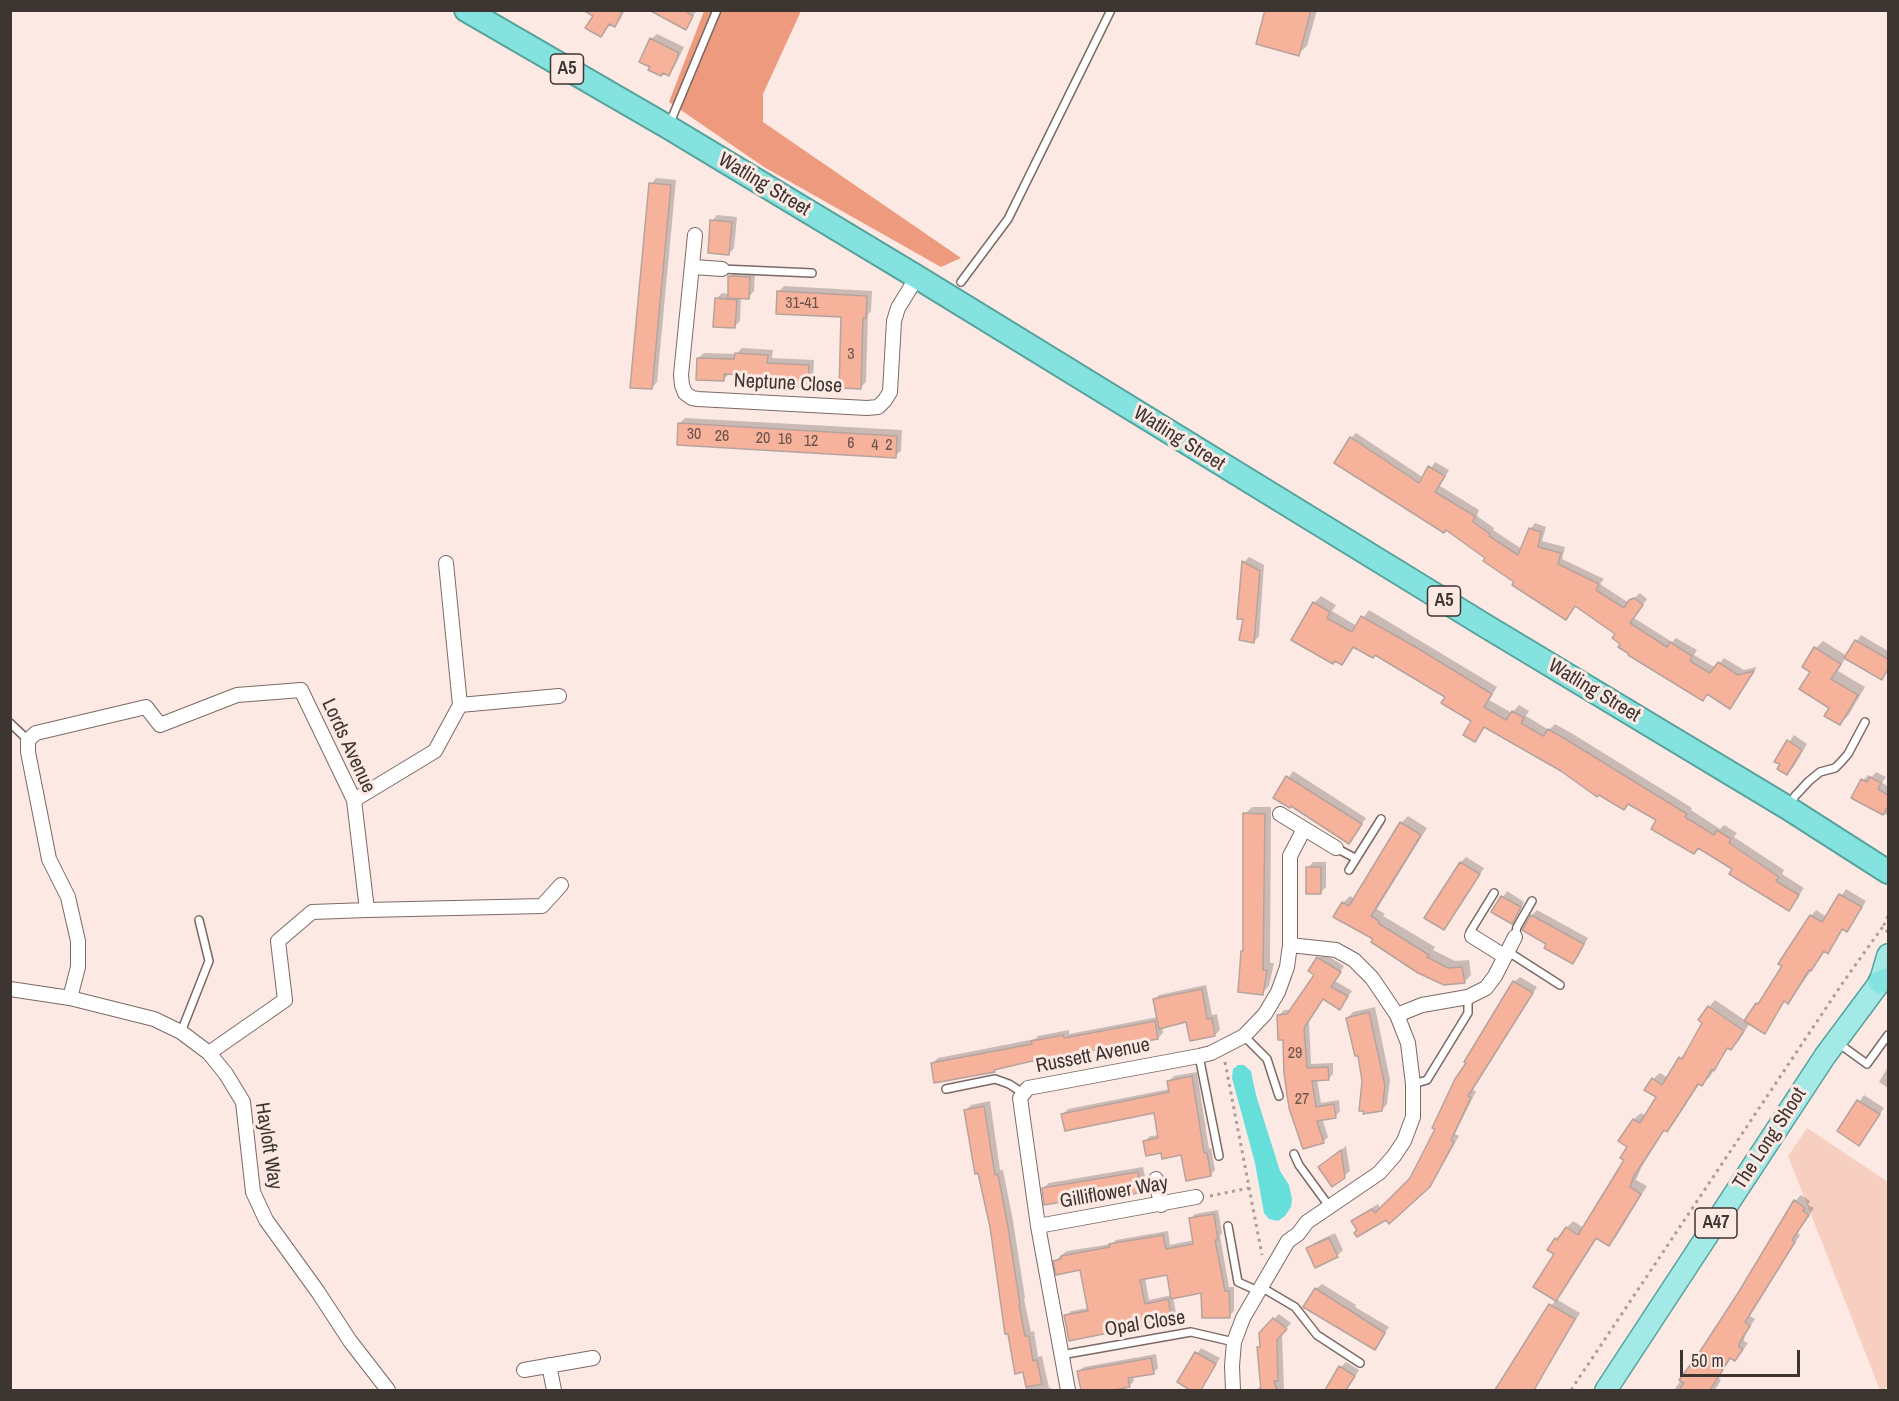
<!DOCTYPE html>
<html>
<head>
<meta charset="utf-8">
<style>
  body { margin:0 }
  #map { position:relative; width:1899px; height:1401px; overflow:hidden; background:#fde9e3; font-family:"Archivo Narrow",sans-serif }
  canvas { display:block }
  .frame { position:absolute; inset:0; border:12px solid #3c3532; pointer-events:none }
  .scale { position:absolute; left:1680px; top:1350px; width:120px; height:27px; box-sizing:border-box; border:3px solid #3c3532; border-top:0; padding-left:8px; font-size:18px; line-height:21px; white-space:nowrap; color:#3c3532; -webkit-text-stroke:4px #fde9e3; paint-order:stroke }
</style>
</head>
<body>
<div id="map">
<canvas width="1899" height="1401"></canvas>
<div class="frame"></div>
<div class="scale">50 m</div>
</div>
<script>
const context = document.querySelector('canvas').getContext('2d');
context.lineJoin = 'round';
function fill(path, color) { context.fillStyle = color; context.fill(path, 'evenodd'); }
const toPath = rows => new Path2D(rows.map(r => 'M' + r).join(''));
function strokePath(path, color, width, dash) { context.strokeStyle = color; context.lineWidth = width; context.lineCap = dash ? 'butt' : 'round'; context.setLineDash(dash || []); context.stroke(path); }
function write(font, color, halo, rows, align = 'center') {
  context.font = font + ' "Archivo Narrow",sans-serif'; context.lineWidth = 6; context.setLineDash([]); context.textBaseline = 'middle'; context.strokeStyle = halo; context.fillStyle = color; for (const [text, x, y, turn = 0] of rows) {
    context.save(); context.translate(x, y); context.rotate((+turn || 0) * Math.PI / 180); context.textAlign = isNaN(turn) ? turn : align; if (halo) context.strokeText(text, 0, 0); context.fillText(text, 0, 0); context.restore();
  }
}
const green = toPath([
  [1807,1128,1888,1182,1888,1384,1884,1390,1880,1390,1788,1156]
]);
const forest = toPath([
  [704,11,801,11,763,94,763,122,961,258,941,267,764,167,669,102]
]);
const water = toPath([
  [1238,1065,1244,1065,1251,1071,1256,1095,1280,1171,1289,1185,1292,1199,1291,1207,1285,1216,1278,1221,1269,1219,1264,1213,1255,1163,1232,1078,1233,1069]
]);
const shadow = toPath([
  [598,10,625,10,620,20,615,25,611,23,601,35],
  [652,10,697,10,685,28],
  [1267,10,1317,10,1307,46,1298,54],
  [657,34,684,47,674,68,669,74,652,66,651,39],
  [656,178,676,180,657,382,652,388,651,184],
  [717,215,737,217,734,248,729,254,712,221],
  [735,271,755,272,754,291,749,297,741,297,740,321,734,327,716,299,722,293,729,294,730,277],
  [784,286,872,291,871,311,868,314,866,382,861,387,843,316,778,292],
  [742,348,773,350,772,358,814,360,813,380,808,385,782,376,729,374,723,380,698,358,704,353,736,354],
  [685,418,902,430,901,451,895,456,679,424],
  [1356,433,1424,478,1435,462,1449,470,1440,486,1479,510,1477,516,1494,528,1493,530,1522,549,1530,529,1535,523,1546,527,1542,541,1565,547,1562,559,1604,579,1600,584,1629,603,1640,593,1647,599,1634,618,1672,642,1676,638,1697,650,1694,655,1716,668,1724,658,1744,670,1757,667,1735,701,1708,693,1703,699,1622,643,1617,633,1576,605,1571,612,1516,582,1351,438],
  [1249,557,1264,565,1259,636,1254,642,1245,618,1244,562],
  [1321,596,1336,605,1332,611,1357,626,1369,610,1497,687,1489,700,1512,713,1519,705,1529,711,1526,716,1549,730,1555,724,1573,734,1692,808,1691,810,1720,829,1724,825,1737,833,1734,837,1784,870,1782,874,1804,888,1789,909,1734,868,1700,847,1694,852,1658,820,1629,803,1562,770,1485,726,1475,740,1473,721,1447,696,1375,653,1355,646,1342,664,1293,639,1314,603],
  [1861,635,1888,651,1888,671,1882,678,1846,657,1838,671,1865,687,1848,716,1840,723,1812,672,1816,648,1823,641,1847,656],
  [1794,735,1807,744,1793,768,1787,773,1782,763,1776,761],
  [1293,771,1366,818,1349,842,1291,804,1275,798],
  [1876,772,1886,777,1882,783,1888,786,1888,816,1853,797,1863,780,1868,775,1872,777],
  [1252,807,1271,807,1270,963,1274,963,1269,986,1262,993,1243,951,1244,949,1245,814],
  [1408,816,1427,828,1377,909,1385,914,1383,916,1435,947,1433,950,1455,961,1469,960,1471,975,1464,982,1375,939,1343,903,1350,896,1355,899,1401,823],
  [1466,857,1484,868,1444,928,1441,895,1461,862],
  [1313,862,1326,862,1326,887,1320,893,1308,868],
  [1846,889,1866,901,1852,924,1847,930,1844,928,1833,946,1827,952,1825,950,1793,997,1788,1002,1785,1001,1770,1026,1764,1032,1750,1023,1738,1042,1731,1048,1729,1047,1709,1078,1702,1084,1700,1083,1674,1123,1667,1130,1665,1129,1641,1168,1636,1180,1647,1186,1616,1237,1609,1244,1598,1237,1562,1293,1556,1299,1580,1313,1534,1390,1494,1390,1556,1299,1556,1239,1573,1221,1584,1228,1626,1160,1634,1119,1641,1113,1646,1116,1658,1097,1653,1079,1660,1073,1668,1078,1704,1023,1709,1007,1715,1000,1746,1021,1784,965,1811,916,1816,910,1827,917],
  [1507,891,1524,902,1517,917,1512,923,1493,912],
  [1537,910,1588,938,1578,957,1573,962,1548,944,1532,915],
  [1323,953,1344,966,1335,981,1352,991,1340,1008,1324,998,1309,1022,1311,1064,1333,1063,1333,1074,1328,1079,1317,1079,1321,1103,1339,1100,1340,1111,1336,1116,1322,1118,1328,1137,1323,1142,1284,1039,1279,1015,1284,1010,1292,1010,1316,975,1310,971],
  [1520,977,1537,987,1473,1090,1476,1091,1455,1134,1459,1136,1435,1179,1386,1218,1359,1230,1353,1221,1359,1216,1378,1204,1381,1209,1412,1179,1514,982],
  [1206,985,1212,1015,1217,1014,1220,1030,1215,1035,1187,1020,1162,1026,1163,1033,1158,1038,932,1064,938,1058,1035,1039,1038,1036,1069,1030,1069,1034,1158,1017,1154,1000,1159,995],
  [1375,1007,1390,1080,1387,1104,1382,1110,1363,1081,1359,1054,1347,1018,1353,1012],
  [1888,1067,1888,1088,1879,1082],
  [1197,1072,1209,1149,1211,1148,1215,1170,1210,1175,1182,1153,1162,1151,1145,1141,1150,1136,1159,1135,1155,1112,1063,1114,1068,1109,1170,1089,1169,1081,1174,1076],
  [1864,1095,1884,1108,1859,1144,1839,1131],
  [990,1101,1000,1170,1003,1170,1013,1221,1025,1298,1024,1299,1031,1332,1034,1331,1038,1357,1042,1356,1049,1388,1051,1388,1052,1390,1026,1390,966,1110,971,1105],
  [1346,1146,1350,1171,1344,1176,1320,1167],
  [1143,1167,1147,1186,1141,1191,1043,1188,1049,1183],
  [1801,1195,1810,1201,1808,1205,1814,1208,1797,1233,1800,1235,1750,1316,1755,1319,1745,1335,1744,1341,1748,1343,1741,1353,1735,1359,1731,1357,1719,1378,1721,1380,1715,1390,1674,1390,1740,1294,1795,1201],
  [1218,1210,1222,1233,1220,1236,1229,1287,1234,1287,1234,1311,1229,1316,1203,1291,1173,1297,1176,1313,1171,1318,1066,1316,1071,1311,1089,1308,1081,1268,1055,1261,1060,1256,1067,1251,1112,1244,1116,1240,1168,1231,1170,1245,1194,1240,1190,1219,1195,1214],
  [1169,1273,1172,1295,1149,1300,1145,1277],
  [1335,1233,1343,1250,1337,1256,1308,1249,1314,1243],
  [1322,1284,1356,1305,1355,1307,1389,1327,1374,1348,1316,1289],
  [1279,1314,1291,1323,1282,1333,1284,1390,1256,1390,1262,1385,1274,1319],
  [1201,1348,1220,1358,1201,1390,1185,1390,1188,1387,1179,1381],
  [1156,1354,1158,1368,1153,1373,1133,1376,1134,1381,1129,1386,1125,1387,1125,1390,1083,1390,1079,1371,1084,1367],
  [1346,1362,1359,1370,1346,1390,1336,1390,1329,1386,1341,1367]
]);
const building = toPath([
  [583,10,623,10,615,27,609,24,601,37,585,28,593,16,583,10],
  [649,10,683,10,693,16,686,30,649,10],
  [1265,10,1311,10,1299,56,1256,44,1265,10],
  [650,38,679,53,669,76,663,73,661,76,648,70,650,67,639,62,650,38],
  [649,183,671,185,652,389,630,388,649,183],
  [710,220,732,222,729,255,708,253,710,220],
  [728,276,750,277,749,299,728,298,728,276],
  [777,291,867,296,866,318,863,318,861,389,839,388,841,317,776,314,777,291],
  [715,298,737,300,735,328,713,327,715,298],
  [735,353,768,355,767,363,809,365,808,387,780,386,780,377,724,374,724,381,696,380,697,358,734,359,735,353],
  [678,423,897,436,896,458,677,445,678,423],
  [1350,437,1419,483,1428,466,1445,476,1435,492,1475,516,1473,522,1490,534,1489,536,1518,555,1529,528,1541,532,1538,547,1561,553,1558,564,1599,584,1596,590,1624,608,1629,600,1634,598,1643,605,1630,623,1667,647,1670,642,1692,656,1690,661,1710,673,1718,662,1738,675,1754,671,1730,709,1707,694,1703,701,1628,655,1629,654,1618,647,1620,644,1612,638,1615,634,1575,606,1566,620,1512,585,1514,582,1483,561,1485,558,1446,530,1444,533,1334,463,1350,437],
  [1242,561,1260,571,1254,643,1239,640,1243,619,1237,619,1242,561],
  [1313,602,1330,612,1327,618,1352,632,1361,616,1419,649,1492,694,1484,707,1506,720,1512,711,1524,718,1521,723,1543,736,1548,729,1567,740,1687,814,1685,817,1714,835,1717,830,1731,839,1729,843,1779,877,1776,881,1799,895,1789,911,1729,874,1732,869,1698,848,1694,854,1651,829,1656,820,1628,804,1624,810,1599,795,1597,797,1561,771,1484,727,1475,742,1463,735,1471,721,1441,703,1445,697,1375,655,1373,658,1353,647,1342,665,1335,661,1333,664,1291,640,1313,602],
  [1855,640,1888,659,1888,669,1882,680,1844,658,1855,640],
  [1814,647,1841,664,1831,679,1858,695,1840,725,1824,716,1829,708,1799,689,1810,672,1802,667,1814,647],
  [1787,740,1802,750,1787,775,1777,769,1780,764,1774,762,1787,740],
  [1286,776,1362,824,1349,844,1291,806,1290,808,1273,798,1286,776],
  [1870,777,1881,783,1878,789,1888,795,1888,806,1883,815,1851,798,1861,779,1867,782,1870,777],
  [1243,813,1265,814,1263,970,1267,970,1263,995,1238,992,1241,951,1243,951,1243,813],
  [1400,822,1421,835,1371,916,1379,921,1378,923,1429,955,1427,957,1448,968,1462,967,1465,983,1444,985,1418,973,1371,942,1373,939,1333,917,1342,902,1349,906,1400,822],
  [1460,862,1480,874,1444,930,1424,918,1460,862],
  [1306,867,1321,867,1321,894,1306,894,1306,867],
  [1839,894,1862,907,1847,932,1842,929,1828,954,1824,951,1811,971,1809,970,1788,1004,1784,1001,1765,1034,1744,1021,1756,1003,1758,1004,1782,966,1778,964,1810,915,1822,922,1839,894],
  [1501,896,1521,907,1512,924,1491,912,1501,896],
  [1531,915,1584,944,1573,964,1544,948,1546,944,1522,930,1531,915],
  [1317,957,1341,972,1331,987,1348,996,1340,1010,1323,999,1304,1028,1307,1068,1328,1067,1329,1080,1312,1081,1316,1107,1334,1104,1336,1118,1317,1121,1324,1143,1303,1149,1289,1108,1284,1074,1283,1040,1278,1040,1277,1015,1287,1014,1314,975,1308,971,1317,957],
  [1513,981,1533,993,1468,1096,1471,1097,1451,1140,1454,1142,1430,1187,1389,1224,1386,1220,1357,1237,1354,1233,1357,1230,1351,1221,1372,1209,1375,1213,1410,1178,1435,1129,1432,1128,1455,1079,1466,1063,1464,1062,1513,981],
  [1202,989,1207,1019,1212,1018,1215,1036,1190,1041,1186,1022,1159,1029,1153,999,1202,989],
  [1708,1006,1744,1031,1731,1050,1727,1048,1714,1071,1712,1069,1702,1086,1698,1084,1667,1132,1664,1130,1634,1176,1630,1187,1641,1194,1609,1246,1596,1238,1556,1301,1533,1287,1554,1254,1547,1250,1555,1238,1557,1240,1566,1227,1578,1235,1624,1160,1620,1158,1627,1147,1618,1141,1633,1119,1640,1123,1656,1097,1644,1090,1652,1078,1662,1085,1679,1057,1682,1059,1702,1023,1698,1020,1708,1006],
  [1369,1012,1385,1086,1382,1111,1363,1114,1364,1111,1359,1111,1362,1081,1358,1056,1355,1056,1346,1018,1369,1012],
  [1155,1021,1158,1039,1028,1062,994,1070,995,1072,934,1083,931,1063,1032,1044,1031,1041,1063,1035,1064,1038,1155,1021],
  [1192,1076,1204,1153,1207,1153,1211,1176,1186,1181,1181,1155,1162,1159,1161,1153,1146,1156,1143,1141,1158,1138,1154,1113,1065,1131,1061,1114,1169,1092,1167,1081,1192,1076],
  [1857,1100,1880,1114,1859,1146,1837,1131,1857,1100],
  [984,1106,995,1175,998,1174,1008,1227,1020,1305,1019,1305,1025,1336,1029,1336,1033,1361,1037,1360,1042,1384,1026,1387,1023,1372,1015,1374,1008,1334,1005,1334,990,1227,978,1173,975,1174,964,1110,984,1106],
  [1341,1150,1345,1178,1332,1187,1318,1167,1341,1150],
  [1138,1172,1142,1192,1124,1196,1124,1194,1099,1198,1099,1196,1044,1205,1042,1188,1138,1172],
  [1794,1200,1805,1208,1803,1211,1809,1215,1792,1240,1795,1242,1745,1322,1750,1326,1740,1342,1739,1347,1743,1349,1735,1361,1730,1358,1710,1390,1679,1390,1684,1383,1679,1380,1697,1356,1738,1293,1794,1200],
  [1214,1214,1218,1240,1215,1240,1225,1291,1229,1291,1230,1318,1202,1318,1201,1293,1171,1299,1167,1275,1140,1280,1145,1304,1168,1299,1172,1320,1069,1341,1064,1315,1088,1311,1080,1270,1056,1275,1053,1261,1061,1259,1061,1256,1110,1247,1109,1244,1163,1235,1166,1249,1193,1244,1189,1218,1214,1214],
  [1329,1238,1338,1257,1315,1268,1306,1248,1329,1238],
  [1315,1288,1385,1333,1375,1350,1303,1307,1315,1288],
  [1549,1304,1575,1319,1534,1390,1495,1390,1549,1304],
  [1273,1318,1287,1329,1277,1340,1278,1381,1274,1381,1277,1390,1261,1390,1257,1347,1260,1347,1259,1333,1273,1318],
  [1195,1352,1216,1364,1201,1390,1190,1390,1177,1382,1195,1352],
  [1151,1358,1154,1374,1128,1378,1130,1387,1113,1390,1081,1390,1077,1371,1151,1358],
  [1339,1366,1355,1376,1346,1390,1325,1390,1339,1366]
]);
const path = toPath([
  [1888,916,1884,925,1888,933],
  [1225,1062,1262,1255],
  [1210,1196,1249,1188],
  [1571,1390,1844,981,1884,925]
]);
const service = toPath([
  [669,125,717,10],
  [722,269,812,273],
  [961,282,1008,219,1111,10],
  [10,723,28,740],
  [1789,806,1795,796,1809,781,1820,772,1835,768,1841,762,1848,754,1865,722],
  [1336,848,1355,858],
  [1349,870,1381,819],
  [1472,936,1470,932,1494,893],
  [1515,937,1517,927,1532,901],
  [1507,951,1560,985],
  [181,1032,209,961,199,920],
  [1244,1036,1267,1059,1279,1096],
  [1838,1043,1867,1064,1888,1035],
  [1199,1056,1219,1156],
  [1413,1084,1427,1080,1468,1013,1468,997],
  [946,1089,995,1079,1009,1084,1023,1093],
  [1294,1154,1299,1165,1329,1206],
  [1228,1226,1238,1282,1258,1291],
  [1261,1287,1295,1307,1317,1335,1360,1363],
  [1061,1355,1191,1332,1234,1342]
]);
const minor = toPath([
  [695,235,681,375,682,385,685,393,692,398,698,399,867,408,878,407,885,400,890,392,894,321,898,308,917,277],
  [693,267,722,269],
  [460,705,559,696],
  [354,800,435,751,460,705,446,563],
  [1280,814,1336,848],
  [367,910,542,906,561,885],
  [1472,936,1504,956],
  [10,989,70,998,154,1019,181,1032,209,1053,226,1074,243,1102,253,1192,266,1220,318,1292,350,1341,388,1390],
  [70,998,78,967,78,941,68,897,49,859,28,752,28,740,36,733,146,707,160,725,237,695,301,690,354,800,367,910,312,912,278,941,285,1000,209,1053],
  [1397,1015,1422,1005,1468,997,1486,988,1495,976,1515,937],
  [1156,1179,1161,1205],
  [1038,1226,1196,1197],
  [549,1365,554,1390],
  [524,1370,593,1358],
  [1068,1390,1038,1226,1020,1098,1028,1088,1199,1056,1211,1053,1244,1036,1265,1014,1278,992,1287,967,1290,945,1290,856,1304,829],
  [1233,1390,1232,1366,1234,1342,1243,1318,1288,1241,1298,1234,1307,1222,1379,1173,1394,1156,1404,1141,1413,1117,1413,1084,1408,1043,1397,1015,1372,978,1354,960,1336,950,1290,945]
]);
const primary = toPath([
  [1880,982,1888,955],
  [1606,1390,1825,1056,1880,982,1888,975]
]);
const trunk = toPath([
  [466,10,668,127,917,277,1484,625,1788,808,1888,872],
  [1880,982,1888,979]
]);
const numberNames = [
  ["31-41",802,304],
  ["3",851,355],
  ["30",694,435],
  ["26",722,437],
  ["20",763,439],
  ["16",785,440],
  ["12",811,442],
  ["6",851,444],
  ["4",875,446],
  ["2",889,446],
  ["29",1295,1054],
  ["27",1302,1100]
];
const shields = [
  [567,69,33],
  [1444,601,33],
  [1716,1223,42]
];
const shieldNames = [
  ["A5",567,69],
  ["A5",1444,601],
  ["A47",1716,1223]
];
const streetNames = [
  ["Watling Street",764,185,31],
  ["Neptune Close",788,384,3],
  ["Watling Street",1179,439,32],
  ["Watling Street",1594,691,31],
  ["Lords Avenue",348,746,65],
  ["Russett Avenue",1093,1056,-11],
  ["The Long Shoot",1770,1139,-57],
  ["Hayloft Way",268,1146,81],
  ["Gilliflower Way",1114,1193,-10],
  ["Opal Close",1145,1324,-9]
];
fill(green, '#f6cfc1');
fill(forest, '#ee9a7e');
fill(water, '#66dfda');
fill(shadow, '#0003');
fill(building, '#f7b29b');
strokePath(building, '#b6a39d', 1.5);
strokePath(service, '#7b6a64', 10);
strokePath(minor, '#7b6a64', 16);
strokePath(primary, '#57a29d', 24);
strokePath(trunk, '#57a29d', 26);
strokePath(path, '#ac9d99', 3, [3, 4.5]);
strokePath(service, '#fff', 7);
strokePath(minor, '#fff', 14);
strokePath(primary, '#a3eae7', 21);
strokePath(trunk, '#84e3df', 22);
write('16px', '#6b544c', null, numberNames);
for (const [x, y, w] of shields) { const box = new Path2D(); box.roundRect(x - w / 2, y - 15, w, 30, 4.5); context.fillStyle = '#fde9e3'; context.fill(box); strokePath(box, '#3c3532', 1.5); }
write('bold 18px', '#3c3532', null, shieldNames);
write('20px', '#3c3532', '#fde9e3', streetNames);
</script>
</body>
</html>
